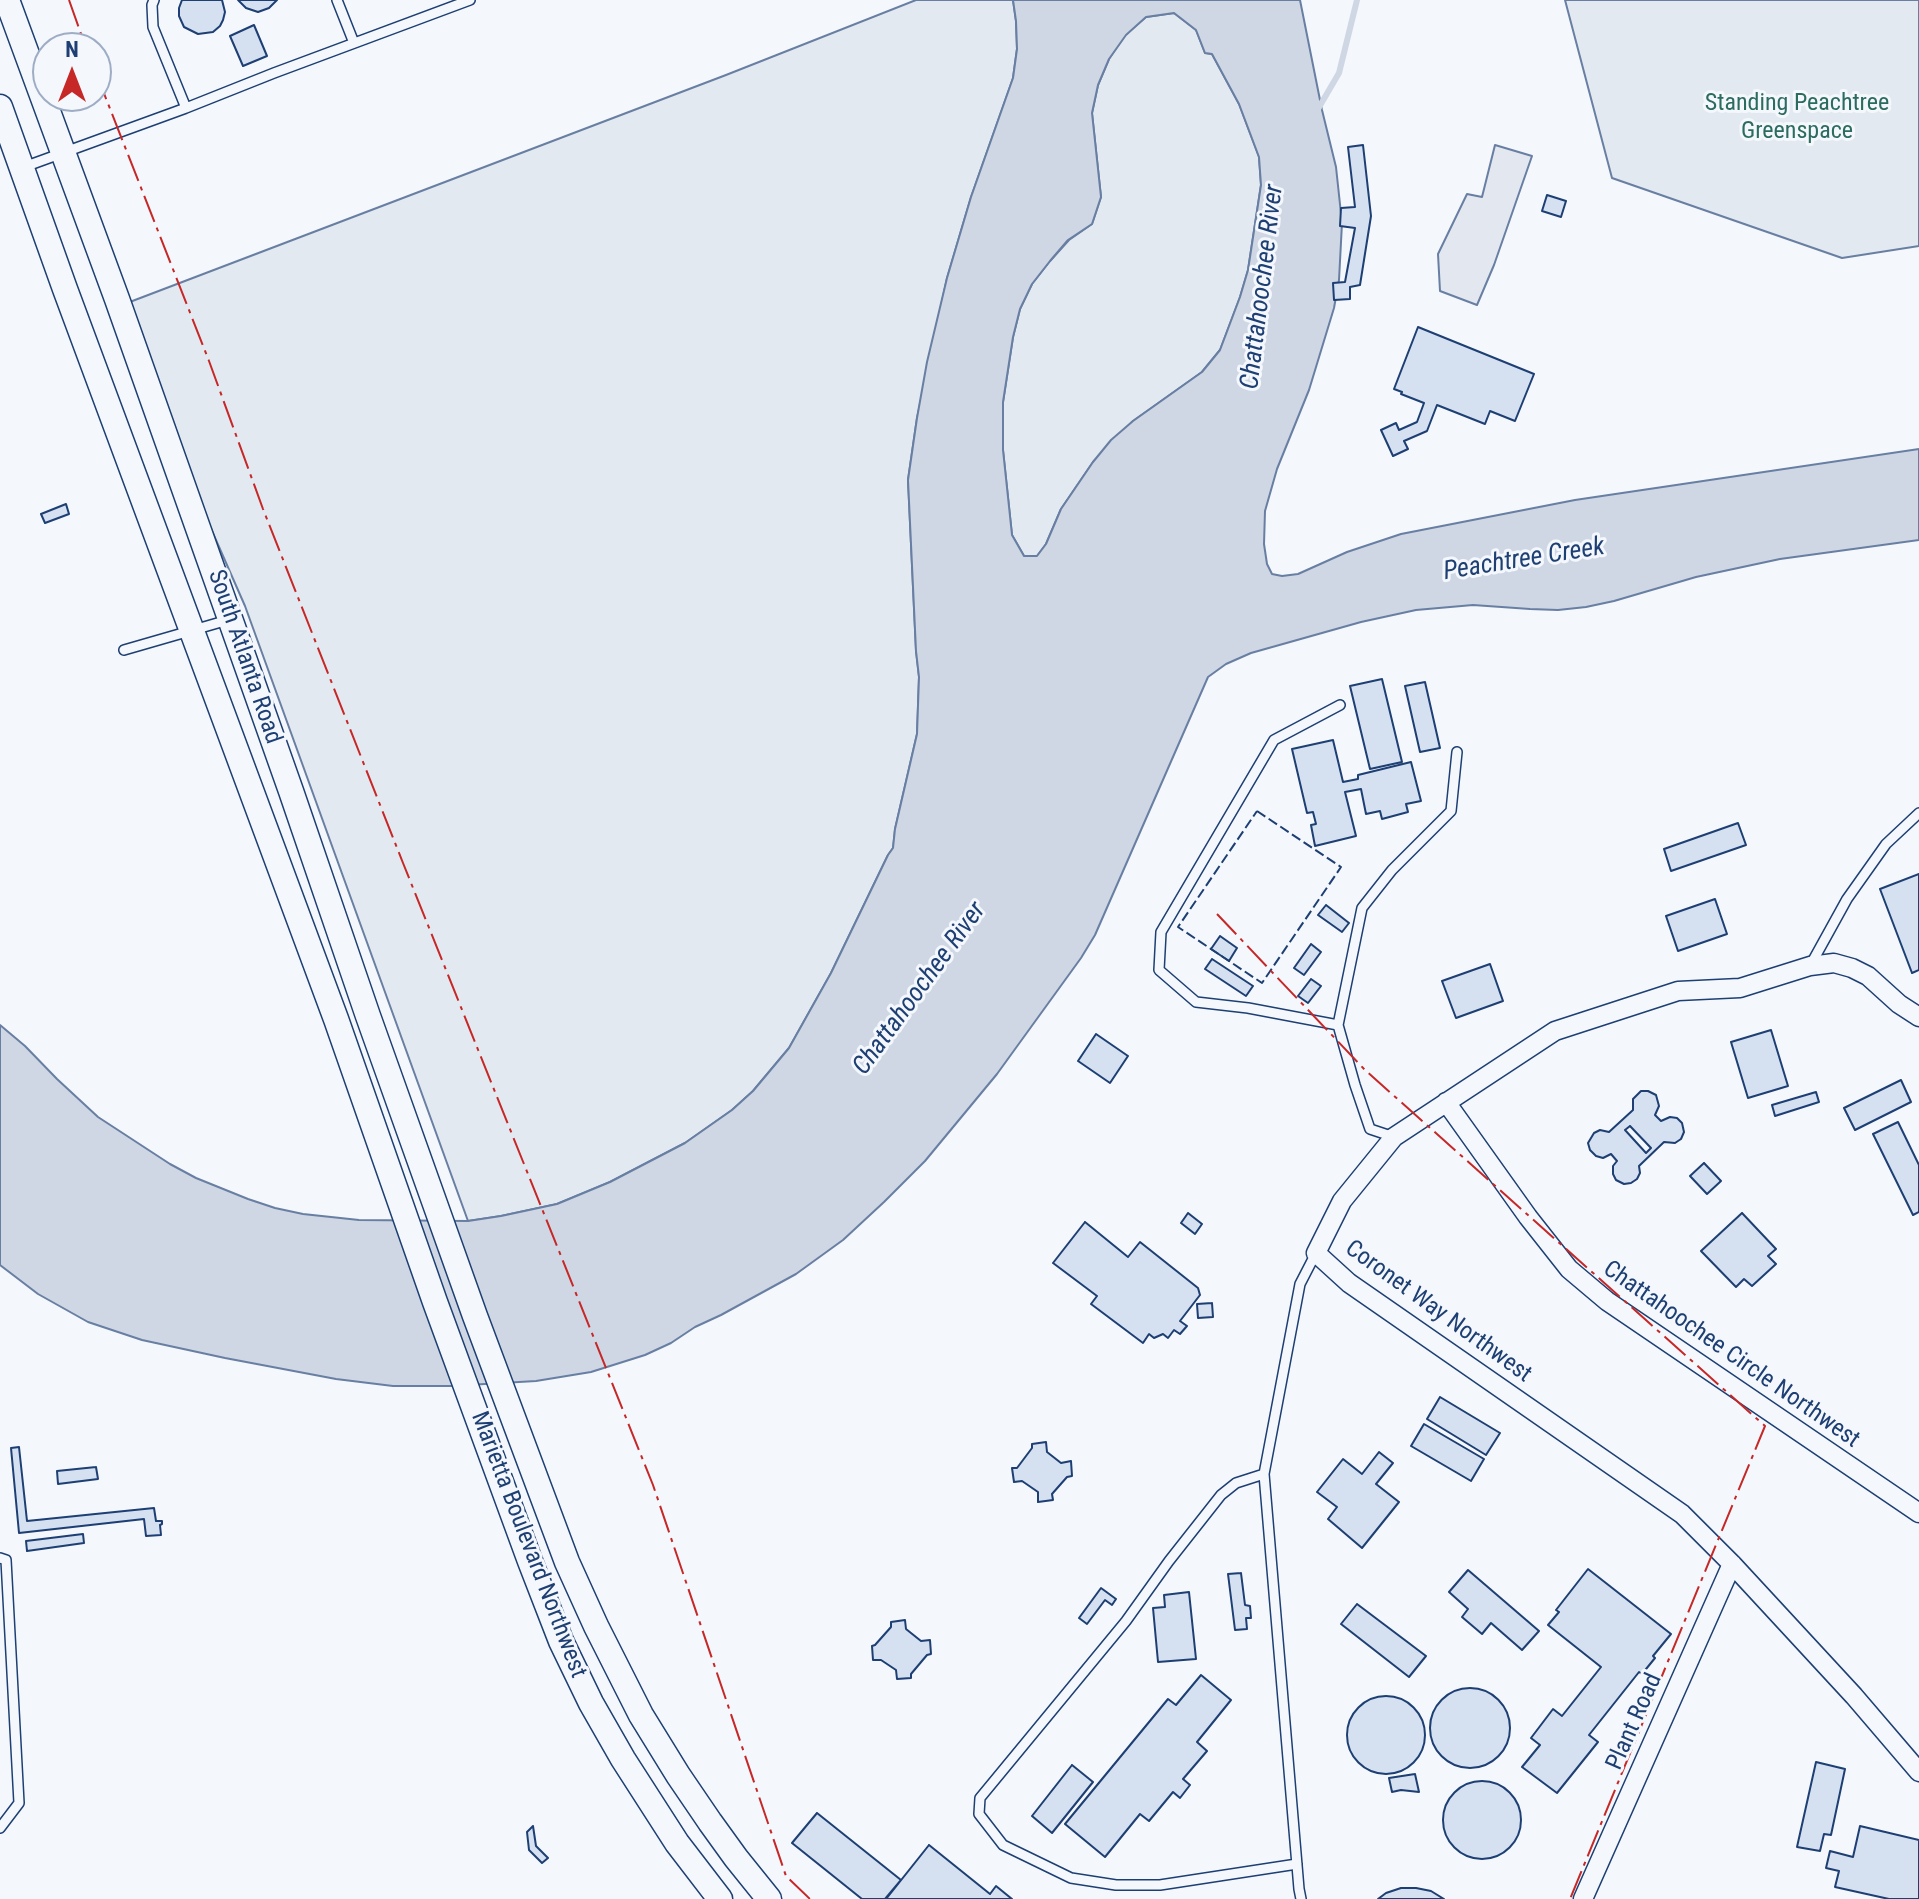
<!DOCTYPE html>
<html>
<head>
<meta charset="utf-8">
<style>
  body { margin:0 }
  #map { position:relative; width:1919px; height:1899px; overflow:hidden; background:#f4f7fb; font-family:"Roboto Condensed",sans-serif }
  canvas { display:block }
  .north { position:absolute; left:32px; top:32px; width:80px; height:80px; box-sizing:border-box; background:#f4f7fb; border:2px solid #9eadc5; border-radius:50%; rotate:0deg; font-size:22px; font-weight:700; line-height:32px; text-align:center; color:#1d3f73 }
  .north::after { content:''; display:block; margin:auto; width:28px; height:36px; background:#c62828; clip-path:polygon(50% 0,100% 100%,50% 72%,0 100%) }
</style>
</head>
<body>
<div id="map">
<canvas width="1919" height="1899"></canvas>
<div class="north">N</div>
</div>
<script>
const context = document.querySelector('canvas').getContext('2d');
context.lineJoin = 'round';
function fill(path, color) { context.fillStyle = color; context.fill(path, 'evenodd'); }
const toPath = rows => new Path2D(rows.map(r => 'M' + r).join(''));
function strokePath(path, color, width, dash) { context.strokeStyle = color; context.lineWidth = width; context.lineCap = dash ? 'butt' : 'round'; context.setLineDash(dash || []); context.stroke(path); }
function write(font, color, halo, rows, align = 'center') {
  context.font = font + ' "Roboto Condensed",sans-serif'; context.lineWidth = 6; context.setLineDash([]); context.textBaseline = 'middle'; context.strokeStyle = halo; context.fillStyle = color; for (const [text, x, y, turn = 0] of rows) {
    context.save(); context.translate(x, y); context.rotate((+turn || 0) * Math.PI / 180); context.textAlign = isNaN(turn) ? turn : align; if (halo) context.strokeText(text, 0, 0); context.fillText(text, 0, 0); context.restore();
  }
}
const green = toPath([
  [916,0,1013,0,1016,21,1017,49,1013,78,971,197,947,278,917,418,908,480,916,651,919,677,917,734,895,829,893,848,888,855,831,973,789,1048,753,1091,732,1110,685,1143,610,1182,557,1204,501,1216,468,1221,245,606,114,308,726,75,916,0],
  [1565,0,1919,0,1919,246,1842,258,1612,178,1565,0],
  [1174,13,1196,30,1205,53,1212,54,1239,104,1259,157,1261,185,1248,270,1240,297,1220,350,1202,372,1133,421,1093,462,1061,509,1046,544,1037,556,1024,556,1012,535,1003,450,1003,402,1013,337,1020,309,1032,284,1050,261,1069,240,1092,224,1101,197,1092,113,1098,85,1109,59,1125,35,1146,17,1174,13]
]);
const parking = toPath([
  [1495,145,1532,156,1494,265,1477,305,1440,291,1438,254,1467,194,1482,197,1495,145]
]);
const water = toPath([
  [1013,0,1300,0,1322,110,1336,167,1342,223,1339,280,1334,308,1309,390,1277,469,1265,511,1264,544,1267,564,1272,574,1282,576,1298,574,1347,552,1401,534,1575,500,1919,449,1919,540,1780,559,1696,577,1614,601,1586,607,1558,610,1530,609,1473,605,1416,610,1361,622,1251,653,1226,664,1208,677,1095,935,1081,958,997,1074,925,1161,884,1202,843,1240,796,1274,721,1315,695,1327,671,1343,645,1355,591,1372,536,1381,451,1386,393,1386,336,1379,225,1358,142,1340,88,1322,38,1294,0,1265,0,1025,25,1046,57,1079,98,1117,170,1164,196,1178,248,1199,275,1208,303,1214,359,1220,468,1221,501,1216,557,1204,610,1182,685,1143,732,1110,753,1091,789,1048,831,973,888,855,893,848,895,829,917,734,919,677,916,651,908,480,917,418,927,362,947,278,971,197,1013,78,1017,49,1016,21,1013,0],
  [1174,13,1196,30,1205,53,1212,54,1239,104,1259,157,1261,185,1248,270,1240,297,1220,350,1202,372,1133,421,1111,440,1093,462,1061,509,1046,544,1037,556,1024,556,1012,535,1003,450,1003,402,1013,337,1020,309,1032,284,1050,261,1068,240,1092,224,1101,197,1092,113,1098,85,1109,59,1126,35,1146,17,1174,13]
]);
const stream = toPath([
  [1318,109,1339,73,1357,0]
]);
const building = toPath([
  [222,0,225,12,223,20,220,26,213,32,198,34,184,27,179,16,179,8,182,0,222,0],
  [238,0,277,0,269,8,258,12,246,8,238,0],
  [254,25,267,56,243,66,230,36,254,25],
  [1363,145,1371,216,1360,285,1350,287,1350,299,1334,300,1333,283,1345,282,1355,228,1340,226,1341,208,1355,207,1348,147,1363,145],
  [1547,195,1566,201,1561,217,1542,211,1547,195],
  [1418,327,1534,374,1515,421,1490,411,1485,424,1437,405,1427,431,1404,441,1408,449,1393,456,1381,430,1396,423,1399,430,1417,422,1424,403,1401,394,1402,392,1394,389,1418,327],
  [66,504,69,514,45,523,41,514,66,504],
  [1382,679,1402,762,1370,769,1350,686,1382,679],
  [1425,682,1440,748,1420,752,1405,686,1425,682],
  [1333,740,1343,782,1358,779,1358,775,1411,762,1421,801,1406,804,1408,812,1382,819,1380,811,1366,814,1361,789,1345,792,1356,836,1315,846,1311,825,1316,824,1313,812,1307,813,1292,749,1333,740],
  [1738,823,1746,845,1671,871,1664,849,1738,823],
  [1919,874,1919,970,1912,973,1880,889,1919,874],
  [1715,899,1727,934,1678,951,1666,916,1715,899],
  [1326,905,1349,923,1342,932,1318,915,1326,905],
  [1220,936,1237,948,1229,961,1211,949,1220,936],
  [1311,944,1321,952,1304,975,1294,968,1311,944],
  [1212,959,1253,986,1246,996,1205,969,1212,959],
  [1490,964,1503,1001,1456,1018,1442,981,1490,964],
  [1311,979,1321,986,1308,1003,1298,996,1311,979],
  [1771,1030,1788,1086,1748,1098,1731,1042,1771,1030],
  [1096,1034,1128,1056,1110,1083,1078,1061,1096,1034],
  [1901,1080,1911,1102,1855,1130,1844,1108,1901,1080],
  [1641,1091,1648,1091,1656,1095,1659,1106,1655,1115,1661,1121,1670,1117,1677,1118,1682,1123,1684,1132,1681,1139,1675,1143,1664,1142,1639,1166,1640,1173,1637,1179,1631,1183,1624,1184,1616,1180,1613,1174,1613,1166,1617,1161,1611,1154,1603,1158,1596,1156,1590,1150,1588,1143,1594,1133,1600,1130,1609,1132,1633,1110,1633,1099,1641,1091],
  [1630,1126,1651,1148,1646,1153,1625,1130,1630,1126],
  [1816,1092,1819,1102,1775,1116,1772,1105,1816,1092],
  [1898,1122,1919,1165,1919,1212,1913,1215,1873,1134,1898,1122],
  [1704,1163,1721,1181,1707,1194,1690,1176,1704,1163],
  [1188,1213,1202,1224,1195,1234,1181,1223,1188,1213],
  [1742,1213,1776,1249,1768,1256,1776,1264,1752,1286,1744,1279,1736,1287,1701,1251,1742,1213],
  [1085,1222,1128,1257,1140,1242,1198,1288,1200,1295,1180,1321,1187,1326,1180,1334,1174,1330,1168,1338,1163,1334,1154,1338,1149,1334,1143,1343,1091,1304,1097,1296,1053,1263,1085,1222],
  [1212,1303,1213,1317,1198,1318,1197,1304,1212,1303],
  [1440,1397,1500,1433,1486,1455,1427,1419,1440,1397],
  [1424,1424,1484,1459,1471,1481,1411,1446,1424,1424],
  [1046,1442,1047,1452,1061,1463,1071,1461,1072,1476,1067,1477,1052,1494,1053,1500,1038,1502,1038,1492,1022,1481,1014,1482,1012,1468,1017,1468,1032,1448,1032,1444,1046,1442],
  [19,1447,27,1521,154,1508,156,1521,162,1521,162,1524,160,1525,161,1535,146,1536,144,1519,19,1533,11,1448,19,1447],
  [1379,1452,1393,1463,1376,1484,1399,1502,1362,1548,1328,1519,1337,1507,1317,1492,1343,1459,1362,1474,1379,1452],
  [96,1467,98,1479,58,1484,57,1471,96,1467],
  [83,1534,84,1543,27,1551,26,1541,83,1534],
  [1588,1569,1671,1634,1653,1656,1655,1658,1642,1674,1639,1672,1589,1735,1598,1742,1557,1793,1522,1767,1540,1745,1531,1738,1553,1709,1562,1716,1601,1667,1548,1625,1559,1612,1556,1610,1588,1569],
  [1468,1570,1539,1631,1522,1650,1491,1623,1482,1634,1462,1617,1468,1609,1449,1592,1468,1570],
  [1241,1573,1245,1605,1250,1606,1251,1618,1246,1618,1247,1629,1235,1630,1228,1574,1241,1573],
  [1101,1588,1116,1599,1112,1605,1105,1600,1087,1624,1079,1618,1101,1588],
  [1189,1592,1196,1659,1158,1662,1153,1608,1165,1607,1164,1595,1189,1592],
  [1357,1604,1426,1656,1409,1677,1341,1624,1357,1604],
  [905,1620,906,1629,921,1641,930,1640,931,1654,927,1655,911,1674,911,1678,897,1679,896,1670,881,1660,873,1660,872,1646,875,1645,891,1627,891,1622,905,1620],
  [1201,1675,1231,1700,1197,1742,1207,1751,1183,1779,1190,1785,1180,1798,1173,1792,1149,1821,1140,1814,1105,1857,1065,1824,1168,1699,1176,1705,1201,1675],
  '1430 1728a40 40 0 1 1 80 0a40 40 0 1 1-80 0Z',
  '1347 1735a39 39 0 1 1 78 0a39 39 0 1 1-78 0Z',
  [1816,1762,1845,1769,1831,1835,1824,1834,1820,1851,1797,1847,1816,1762],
  [1072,1765,1093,1782,1052,1833,1032,1816,1072,1765],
  [1415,1774,1419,1792,1401,1790,1392,1792,1389,1778,1415,1774],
  '1443 1820a39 39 0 1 1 78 0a39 39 0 1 1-78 0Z',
  [817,1813,901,1880,885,1899,862,1899,792,1843,817,1813],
  [533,1826,536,1846,548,1858,542,1863,529,1850,527,1832,533,1826],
  [1860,1826,1919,1840,1919,1899,1889,1899,1835,1887,1839,1871,1826,1868,1830,1851,1853,1857,1860,1826],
  [929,1845,990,1894,996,1886,1012,1899,886,1899,929,1845],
  [1401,1888,1416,1888,1431,1891,1444,1899,1378,1899,1386,1893,1401,1888]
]);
const lane = toPath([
  [154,0,152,5,153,27,186,108],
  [337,0,354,43],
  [24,167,186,108,274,73,470,0],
  [124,650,228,620],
  [1810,966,1847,899,1886,844,1919,813],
  [1338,1025,1248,1008,1196,1002,1159,970,1161,932,1274,740,1340,705],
  [1394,1137,1370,1129,1355,1085,1338,1025,1362,908,1392,870,1451,811,1457,752],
  [1264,1474,1236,1483,1221,1495,1169,1561,1126,1621,980,1798,979,1814,1003,1845,1071,1878,1116,1885,1160,1885,1297,1864],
  [0,1558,6,1560,19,1803,0,1828],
  [1301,1899,1299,1889,1264,1474,1300,1284,1316,1253]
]);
const street = toPath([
  [1919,1017,1899,1004,1868,976,1852,968,1834,963,1810,966,1740,988,1678,991,1555,1031,1394,1137,1342,1201,1316,1253,1349,1283,1682,1514,1732,1564,1854,1696,1919,1772],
  [1446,1102,1528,1217,1569,1269,1607,1301,1919,1513],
  [1583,1899,1732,1564]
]);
const secondary = toPath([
  [7,0,117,299,291,791,368,1016,475,1316,567,1562,596,1626,641,1715,678,1775,710,1822,736,1858,769,1899],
  [0,107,65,289,336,1019,435,1302,530,1561,561,1641,591,1703,623,1759,677,1843,720,1899]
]);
const fence = toPath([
  [1257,811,1341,867,1262,983,1178,927,1257,811]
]);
const power = toPath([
  [69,0,86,48],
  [96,73,209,361,263,509,403,863,653,1485,786,1876,810,1899],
  [1217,914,1365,1070,1765,1426,1570,1899]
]);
const parkNames = [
  ["Standing Peachtree",1797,104],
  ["Greenspace",1797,132]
];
const streetNames = [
  ["South Atlanta Road",244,657,71],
  ["Coronet Way Northwest",1438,1312,36],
  ["Chattahoochee Circle Northwest",1731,1355,35],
  ["Marietta Boulevard Northwest",528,1545,69],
  ["Plant Road",1635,1722,-66]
];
const waterNames = [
  ["Chattahoochee River",1263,287,-83],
  ["Peachtree Creek",1524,560,-9],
  ["Chattahoochee River",920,989,-54]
];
fill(green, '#e3e9f0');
strokePath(green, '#687fa3', 2);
fill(parking, '#e3e8f0');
strokePath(parking, '#687fa3', 2);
fill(water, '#cfd7e4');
strokePath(water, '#687fa3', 2);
strokePath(stream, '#cfd7e4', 6);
fill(building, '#d5e0f0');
strokePath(building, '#1d3f73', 2);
strokePath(lane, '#1d3f73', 12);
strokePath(street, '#1d3f73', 21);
strokePath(secondary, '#1d3f73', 27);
strokePath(lane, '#f4f7fb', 9);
strokePath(street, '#f4f7fb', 18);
strokePath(secondary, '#f4f7fb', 24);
strokePath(fence, '#1d3f73', 2, [10, 4]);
strokePath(power, '#c62828', 2, [28, 6, 4, 6]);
write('24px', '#2c6c60', '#f4f7fb', parkNames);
write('24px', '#1d3f73', '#f4f7fb', streetNames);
write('italic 26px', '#1d3f73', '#f4f7fb', waterNames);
</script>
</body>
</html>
